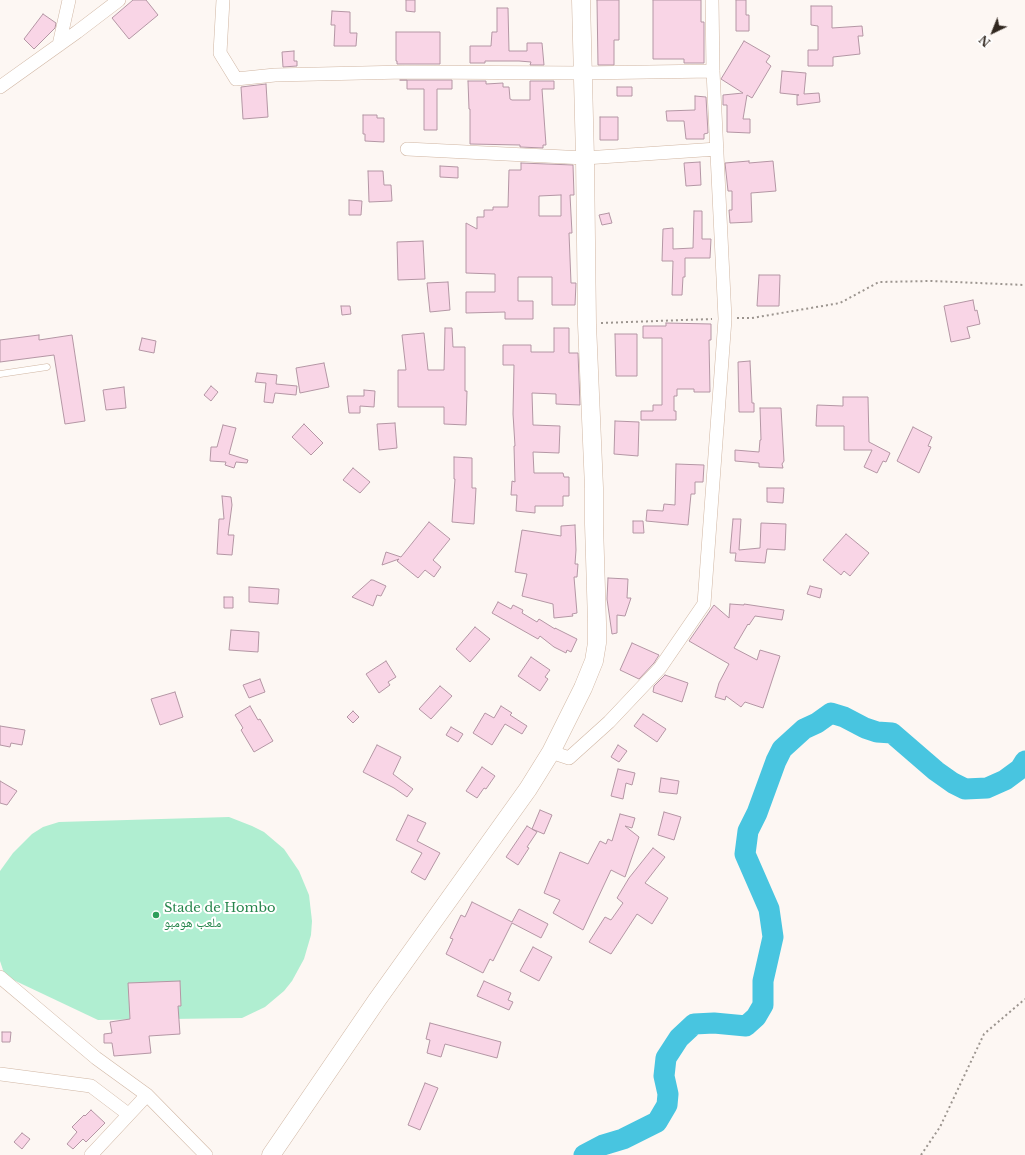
<!DOCTYPE html>
<html>
<head>
<meta charset="utf-8">
<style>
  body { margin:0 }
  #map { position:relative; width:1025px; height:1155px; overflow:hidden; background:#fdf7f3; font-family:"Libre Baskerville",serif }
  canvas { display:block }
  .north { position:absolute; left:973px; top:12px; width:40px; height:40px; -webkit-text-stroke:3px #fff; paint-order:stroke; rotate:223deg; font-size:11px; font-weight:700; line-height:16px; text-align:center; color:#31271f }
  .north::after { content:''; display:block; margin:auto; width:14px; height:18px; background:#31271f; clip-path:polygon(50% 0,100% 100%,50% 72%,0 100%) }
</style>
</head>
<body>
<div id="map">
<canvas width="1025" height="1155"></canvas>
<div class="north">N</div>
</div>
<script>
const context = document.querySelector('canvas').getContext('2d');
context.lineJoin = 'round';
function fill(path, color) { context.fillStyle = color; context.fill(path, 'evenodd'); }
const toPath = rows => new Path2D(rows.map(r => 'M' + r).join(''));
function strokePath(path, color, width, dash) { context.strokeStyle = color; context.lineWidth = width; context.lineCap = dash ? 'butt' : 'round'; context.setLineDash(dash || []); context.stroke(path); }
function write(font, color, halo, rows, align = 'center') {
  context.font = font + ' "Libre Baskerville","Noto Naskh Arabic",serif'; context.lineWidth = 4; context.setLineDash([]); context.textBaseline = 'middle'; context.strokeStyle = halo; context.fillStyle = color; for (const [text, x, y, turn = 0] of rows) {
    context.save(); context.translate(x, y); context.rotate((+turn || 0) * Math.PI / 180); context.textAlign = isNaN(turn) ? turn : align; if (halo) context.strokeText(text, 0, 0); context.fillText(text, 0, 0); context.restore();
  }
}
const green = toPath([
  [229,817,252,826,264,832,284,849,299,871,309,895,312,921,311,935,304,959,292,981,284,991,265,1007,242,1018,98,1020,5,976,0,961,0,871,13,853,32,834,43,827,59,822]
]);
const river = toPath([
  [584,1155,603,1145,623,1139,657,1122,667,1105,668,1094,664,1076,666,1058,679,1038,694,1024,714,1023,746,1026,756,1017,763,1005,763,981,773,937,769,909,745,854,748,831,757,813,776,761,782,749,804,729,817,723,831,713,844,717,865,728,877,732,892,733,936,771,953,783,965,789,987,788,1005,780,1020,769,1025,761]
]);
const building = toPath([
  [133,0,146,0,158,15,129,39,112,18,133,0],
  [406,0,415,0,415,12,406,11,406,0],
  [597,0,619,0,619,40,614,40,614,65,598,65,597,0],
  [653,0,701,0,701,22,704,22,704,63,684,63,684,59,653,59,653,0],
  [736,0,746,0,746,15,749,15,749,31,736,31,736,0],
  [811,6,832,6,832,28,862,26,863,36,858,36,860,54,833,57,833,66,808,66,808,50,818,50,818,26,811,25,811,6],
  [497,8,508,8,509,51,527,51,527,43,542,43,544,65,530,65,531,62,519,61,485,61,485,63,470,63,470,46,491,46,492,32,497,32,497,8],
  [332,11,350,12,350,33,357,33,356,46,334,46,335,25,331,25,332,11],
  [43,14,56,23,55,28,34,49,24,39,43,14],
  [396,32,440,32,440,64,397,64,397,61,396,61,396,32],
  [744,41,770,56,766,62,771,66,752,98,747,95,743,119,750,119,750,133,727,132,727,105,723,105,723,95,743,93,721,79,744,41],
  [294,51,294,61,297,61,297,66,283,67,282,52,294,51],
  [782,71,806,73,804,94,819,93,820,102,797,105,797,95,799,95,780,93,782,71],
  [400,80,452,80,452,89,437,89,437,130,424,130,424,89,407,89,407,80,400,80],
  [468,81,486,81,486,84,503,83,503,87,509,87,510,99,512,100,530,100,530,81,554,81,554,89,542,89,546,145,543,145,543,148,520,147,520,145,470,144,470,109,469,109,468,81],
  [266,84,268,117,243,119,241,87,266,84],
  [617,87,632,87,632,96,617,96,617,87],
  [695,96,706,97,708,133,704,134,704,139,686,139,684,121,667,121,666,111,695,110,695,96],
  [363,115,377,115,377,118,384,118,384,142,365,141,365,134,363,134,363,115],
  [600,117,618,117,618,140,600,140,600,117],
  [749,161,749,163,773,161,776,191,751,193,752,222,730,223,729,210,732,210,732,191,728,191,725,163,749,161],
  [700,162,701,185,686,186,684,163,700,162],
  [521,163,573,165,574,195,570,195,572,233,569,233,571,283,576,283,575,305,552,305,552,277,518,277,518,301,533,301,533,319,505,319,505,312,466,313,466,292,495,292,495,274,466,273,466,223,477,229,477,217,484,217,484,210,493,210,493,207,508,207,509,170,521,170,521,163],
  [561,195,561,216,539,216,539,196,561,195],
  [440,166,458,167,458,178,440,177,440,166],
  [368,171,383,171,384,185,391,185,392,201,369,202,368,171],
  [349,200,362,201,361,215,349,215,349,200],
  [694,211,702,211,702,239,711,239,710,258,685,258,685,277,683,277,682,295,672,295,673,261,662,261,663,229,673,228,673,249,693,248,694,211],
  [609,213,612,223,602,225,599,215,609,213],
  [423,241,425,279,398,280,397,242,423,241],
  [759,275,780,275,779,306,757,306,759,275],
  [448,282,450,310,430,312,427,283,448,282],
  [973,300,975,311,977,310,980,324,967,327,970,338,951,342,944,306,973,300],
  [341,306,350,306,351,314,342,315,341,306],
  [666,323,711,324,711,340,709,340,710,392,694,392,694,389,677,389,677,396,674,396,674,411,676,411,676,420,641,420,641,411,653,411,653,405,662,405,662,338,643,338,643,326,666,326,666,323],
  [445,328,452,328,453,347,465,347,465,391,467,391,466,425,444,424,444,407,398,407,398,370,406,370,402,335,424,333,428,370,444,370,445,328],
  [554,328,569,328,569,353,578,353,580,405,556,404,556,394,532,393,533,425,560,426,559,453,533,452,534,473,563,473,564,477,569,477,569,496,563,496,563,506,535,506,535,513,516,511,517,495,511,495,512,481,515,482,514,446,515,446,513,414,514,365,503,365,503,345,531,345,531,352,554,352,554,328],
  [615,334,637,334,637,376,616,376,615,334],
  [39,335,39,340,72,335,85,421,65,424,54,355,0,362,0,340,39,335],
  [142,338,156,341,154,353,139,350,142,338],
  [750,361,752,403,754,403,754,412,739,412,738,362,750,361],
  [324,363,329,387,300,393,296,368,324,363],
  [257,373,277,375,276,384,297,386,296,395,275,393,273,403,264,402,266,383,255,382,257,373],
  [211,386,218,392,211,401,204,395,211,386],
  [124,387,126,408,106,410,103,390,124,387],
  [364,390,375,391,374,407,360,406,360,413,349,413,347,396,364,396,364,390],
  [843,397,868,397,869,442,890,453,886,462,883,461,877,473,864,467,872,450,844,450,844,426,816,426,817,405,843,406,843,397],
  [760,408,781,408,784,461,782,464,783,468,759,467,759,463,735,461,735,450,759,452,760,440,761,440,760,408],
  [615,421,639,422,638,456,614,454,615,421],
  [395,423,397,448,379,450,377,424,395,423],
  [304,424,323,443,311,455,292,437,304,424],
  [223,425,236,428,229,454,248,460,247,463,236,462,234,468,225,465,226,462,210,461,211,447,217,447,223,425],
  [913,427,932,437,928,446,931,447,919,473,897,461,913,427],
  [454,457,472,458,472,488,476,488,474,524,452,522,455,479,454,479,454,457],
  [676,464,704,465,703,482,695,482,695,494,691,494,688,525,646,521,647,510,663,511,664,504,675,505,676,464],
  [353,468,370,482,360,493,343,480,353,468],
  [767,488,784,488,783,503,767,502,767,488],
  [222,496,231,497,232,505,228,535,234,535,232,555,217,554,219,519,224,519,222,496],
  [733,519,741,519,739,550,760,548,761,523,786,524,785,550,767,549,765,563,735,561,736,553,730,553,733,519],
  [633,521,643,521,644,533,633,533,633,521],
  [429,522,450,539,433,560,441,567,434,577,425,570,418,578,397,561,399,559,382,565,386,552,401,557,429,522],
  [575,525,576,550,575,564,578,564,577,577,574,577,577,613,572,614,573,616,554,618,553,604,522,596,527,574,515,572,522,530,561,536,561,526,575,525],
  [846,534,869,553,850,576,844,571,841,575,823,560,846,534],
  [608,578,628,579,627,598,631,598,625,616,617,615,617,633,612,634,607,599,608,578],
  [371,580,373,580,386,586,381,596,377,595,373,606,352,597,371,580],
  [810,586,822,589,820,598,807,594,810,586],
  [249,587,279,589,278,604,249,602,249,587],
  [224,597,233,597,233,608,224,608,224,597],
  [498,602,511,609,513,605,523,610,522,613,537,622,539,619,555,629,555,628,577,639,571,652,567,650,566,653,554,647,540,636,538,639,492,613,498,602],
  [730,604,744,605,744,604,784,610,782,620,755,616,749,625,748,624,734,648,757,660,760,650,780,656,763,708,745,702,741,707,726,696,725,700,715,697,719,683,729,664,689,641,714,605,729,618,730,604],
  [475,627,490,639,470,662,456,649,475,627],
  [231,630,259,632,258,652,229,650,231,630],
  [632,643,659,655,654,663,639,679,620,670,632,643],
  [531,657,550,670,545,677,548,679,540,691,518,676,531,657],
  [386,661,396,677,388,682,390,685,379,693,366,674,386,661],
  [665,675,688,683,682,702,653,692,654,686,665,675],
  [260,679,265,692,249,698,243,685,260,679],
  [440,686,452,696,431,719,419,709,440,686],
  [175,692,183,717,160,725,151,699,175,692],
  [250,706,258,720,260,719,273,741,254,752,241,730,243,728,235,715,250,706],
  [501,706,512,713,510,715,527,726,522,734,505,724,492,745,473,733,485,713,494,718,501,706],
  [353,711,359,717,353,723,347,717,353,711],
  [643,714,666,729,657,742,634,726,643,714],
  [0,726,25,730,22,745,11,743,10,747,0,745,0,726],
  [451,727,463,734,458,742,446,735,451,727],
  [377,745,401,757,393,774,413,789,407,797,394,788,363,772,377,745],
  [618,745,627,751,619,762,611,757,618,745],
  [482,767,495,776,486,789,484,788,477,798,466,791,482,767],
  [618,769,635,773,632,785,626,783,623,799,611,796,618,769],
  [661,778,679,781,677,794,659,792,661,778],
  [0,781,17,791,7,805,0,803,0,781],
  [540,810,552,815,544,834,532,829,540,810],
  [664,812,681,817,674,840,658,835,664,812],
  [620,814,635,818,632,828,625,826,639,837,625,877,611,870,583,930,553,913,560,900,544,893,560,852,588,864,600,841,606,844,608,839,612,841,620,814],
  [408,815,426,823,417,841,440,853,425,880,411,872,422,853,396,840,408,815],
  [527,826,537,832,527,847,529,848,518,865,506,857,527,826],
  [653,848,665,857,645,883,668,898,652,924,637,914,611,954,589,942,605,917,611,920,623,903,617,898,629,878,653,848],
  [472,902,512,922,519,909,548,924,541,938,512,923,493,961,490,959,483,973,446,954,453,939,450,938,461,915,465,917,472,902],
  [533,947,552,957,539,981,520,971,533,947],
  [180,981,181,1006,178,1006,180,1034,149,1036,151,1053,114,1056,112,1043,104,1043,104,1034,112,1033,110,1022,130,1019,128,983,180,981],
  [484,981,511,993,508,1000,513,1002,509,1010,477,996,484,981],
  [430,1023,501,1042,497,1058,445,1044,441,1057,427,1053,430,1040,426,1039,430,1023],
  [2,1032,11,1032,10,1042,2,1042,2,1032],
  [425,1083,438,1088,420,1130,408,1125,425,1083],
  [91,1110,105,1123,86,1142,83,1139,73,1149,67,1144,77,1132,72,1127,84,1115,85,1116,91,1110],
  [22,1133,30,1139,22,1149,14,1142,22,1133]
]);
const path = toPath([
  [737,318,752,318,840,303,879,282,932,281,1025,285],
  [601,323,712,319],
  [921,1155,940,1127,984,1034,1025,999]
]);
const lane = toPath([
  [0,374,47,367]
]);
const street = toPath([
  [223,0,220,53,236,79,275,75,405,72,583,73,713,71],
  [59,45,69,0],
  [0,87,77,32,119,0],
  [407,149,585,158,717,149],
  [551,752,569,758,609,722,660,668,704,604,725,319,713,71,712,0],
  [0,977,96,1058,147,1095,206,1155],
  [0,1074,91,1086,128,1114],
  [91,1155,147,1095]
]);
const secondary = toPath([
  [271,1155,377,1000,528,789,551,752,583,688,594,661,597,643,597,623,594,524,594,488,587,324,585,158,581,0]
]);
const markers = [
  [156,915,4,"#2e9e5b"]
];
const leisureNames = [
  ["Stade de Hombo",164,908],
  ["ملعب هومبو",164,923]
];
fill(green, '#b0eed1');
strokePath(river, '#48c5e0', 21);
fill(building, '#f9d5e6');
strokePath(building, '#b496a4', 1);
strokePath(lane, '#d0b6a3', 7);
strokePath(street, '#d0b6a3', 14);
strokePath(secondary, '#d0b6a3', 19);
strokePath(path, '#9c958f', 2, [2, 3]);
strokePath(lane, '#fff', 6);
strokePath(street, '#fff', 13);
strokePath(secondary, '#fff', 18);
for (const [x, y, r, color] of markers) { const dot = new Path2D(); dot.arc(x, y, r, 0, 2 * Math.PI); context.fillStyle = color; context.fill(dot); strokePath(dot, '#fff', 1.5); }
write('13px', '#27864d', '#fff', leisureNames, 'left');
</script>
</body>
</html>
